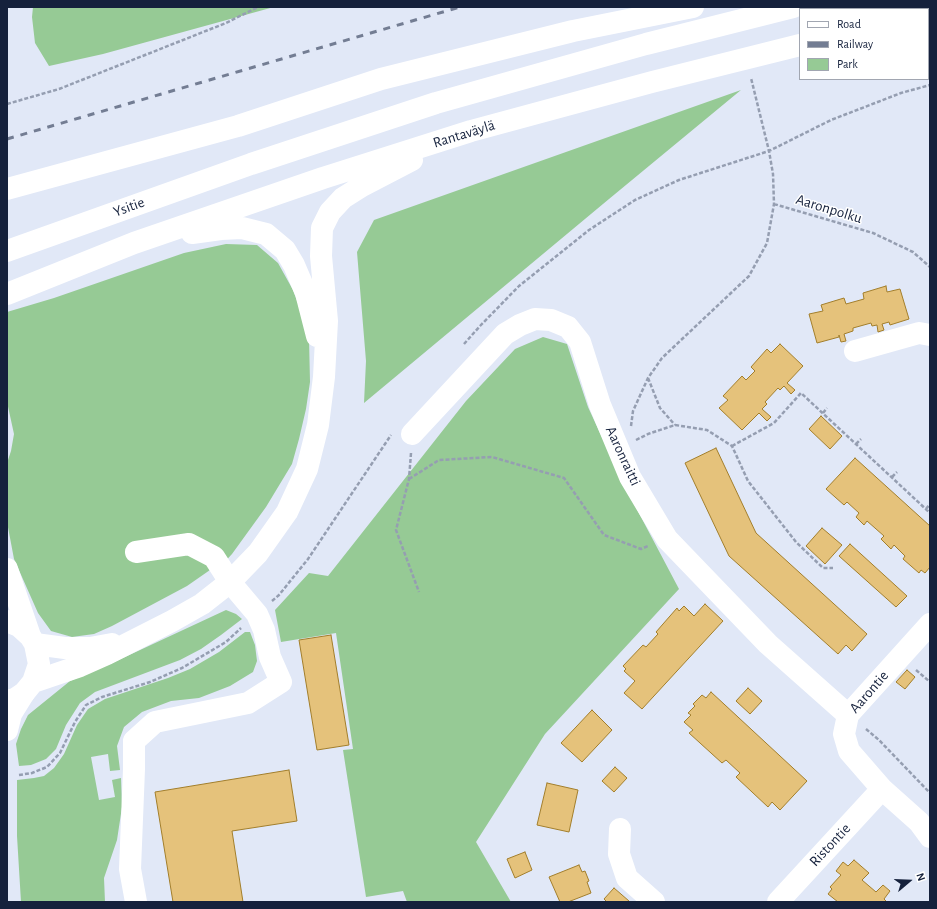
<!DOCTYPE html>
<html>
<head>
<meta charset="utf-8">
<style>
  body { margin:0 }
  #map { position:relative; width:937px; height:909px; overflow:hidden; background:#e1e8f7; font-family:"Alegreya Sans",sans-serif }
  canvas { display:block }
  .frame { position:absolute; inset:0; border:8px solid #15213c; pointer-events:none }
  .legend { position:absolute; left:799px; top:8px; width:130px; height:72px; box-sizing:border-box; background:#fff; border:1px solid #a1a6b1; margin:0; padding:5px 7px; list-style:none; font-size:12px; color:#15213c }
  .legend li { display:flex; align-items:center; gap:8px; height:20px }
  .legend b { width:20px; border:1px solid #a1a6b1 }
  .north { position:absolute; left:889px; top:861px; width:40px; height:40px; -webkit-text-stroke:3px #fff; paint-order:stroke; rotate:71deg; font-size:11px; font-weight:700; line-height:16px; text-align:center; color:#15213c }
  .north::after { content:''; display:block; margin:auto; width:14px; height:18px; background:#15213c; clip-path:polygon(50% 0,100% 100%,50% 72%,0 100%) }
</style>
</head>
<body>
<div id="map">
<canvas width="937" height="909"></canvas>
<div class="frame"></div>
<ul class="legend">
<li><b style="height:5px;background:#fff"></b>Road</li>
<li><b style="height:5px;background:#737d93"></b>Railway</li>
<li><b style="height:11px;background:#96ca95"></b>Park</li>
</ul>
<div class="north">N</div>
</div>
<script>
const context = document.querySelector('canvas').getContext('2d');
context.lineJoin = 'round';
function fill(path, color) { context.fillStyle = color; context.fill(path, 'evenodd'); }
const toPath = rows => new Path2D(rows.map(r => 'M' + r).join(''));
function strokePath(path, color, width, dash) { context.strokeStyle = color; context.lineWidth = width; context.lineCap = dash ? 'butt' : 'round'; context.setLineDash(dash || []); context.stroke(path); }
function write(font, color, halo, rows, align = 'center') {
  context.font = font + ' "Alegreya Sans",sans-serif'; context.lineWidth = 3; context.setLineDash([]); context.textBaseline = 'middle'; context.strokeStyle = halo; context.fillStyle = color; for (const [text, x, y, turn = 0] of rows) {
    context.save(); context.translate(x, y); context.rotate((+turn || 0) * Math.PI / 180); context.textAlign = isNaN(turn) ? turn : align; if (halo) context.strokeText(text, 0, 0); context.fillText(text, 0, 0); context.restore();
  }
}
const green = toPath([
  [33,7,274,7,103,54,49,66,35,43,32,17],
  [741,90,609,199,364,403,366,361,357,252,374,220],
  [226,244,257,245,278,263,293,290,306,325,309,338,310,382,306,409,299,439,292,464,266,507,232,554,220,567,210,570,187,586,112,626,94,634,72,637,51,631,38,613,14,559,7,522,7,463,11,451,14,434,7,402,7,312,54,298,184,253],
  [543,337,567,344,588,407,623,483,679,589,545,734,476,842,511,902,407,902,403,891,366,897,343,750,353,749,336,633,281,642,275,610,309,573,328,576,466,401,515,349],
  [226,610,236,614,242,619,221,635,201,649,180,660,95,692,80,703,66,725,56,749,46,759,31,765,19,766,16,744,21,729,28,715,70,681,110,664],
  [245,632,250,632,255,645,257,661,253,672,230,686,199,698,171,701,142,712,124,727,117,746,120,770,110,771,108,754,91,757,99,800,115,797,112,780,121,778,122,807,117,840,104,878,105,902,21,902,17,836,17,780,34,778,44,776,54,768,64,754,77,725,88,709,105,699,168,678,190,669,219,652]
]);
const building = toPath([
  [886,286,887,292,900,289,909,319,890,325,889,322,882,324,884,330,878,332,877,325,872,326,871,323,853,328,853,331,844,334,846,341,841,342,839,335,839,337,817,343,809,314,823,311,821,305,844,298,846,304,864,299,863,293,886,286],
  [780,344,803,366,787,383,795,390,791,394,784,386,780,390,778,388,765,402,767,404,762,409,771,417,767,421,759,413,742,430,719,408,728,400,723,396,742,376,746,380,755,371,751,367,767,349,771,353,780,344],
  [821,416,842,436,830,449,809,429,821,416],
  [716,448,756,533,867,634,852,651,846,645,838,654,729,556,685,463,716,448],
  [855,458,930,526,930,567,925,573,921,570,919,573,903,559,905,556,894,545,891,549,881,539,884,536,867,521,864,525,856,517,859,513,847,502,844,505,826,489,855,458],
  [822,528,842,545,825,564,806,546,822,528],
  [850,544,907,596,896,607,839,556,850,544],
  [705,604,723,621,642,709,624,693,635,681,624,671,626,669,623,666,643,645,646,647,658,634,656,632,677,608,679,611,684,606,694,616,705,604],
  [331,635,349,745,317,750,299,640,331,635],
  [907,670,915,677,905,689,896,682,907,670],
  [748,688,762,701,750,714,736,701,748,688],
  [711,692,807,781,780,810,772,802,768,807,736,777,740,773,726,760,722,763,689,733,693,730,684,722,691,715,688,713,695,706,693,704,702,695,706,698,711,692],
  [592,710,612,730,582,762,561,743,592,710],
  [615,767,627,778,614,792,602,781,615,767],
  [289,770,297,821,232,831,243,902,173,902,155,792,289,770],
  [547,783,578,790,569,832,537,825,547,783],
  [525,852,532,870,515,878,507,859,525,852],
  [854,860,869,873,862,880,876,892,883,885,890,891,884,899,887,902,838,902,828,894,832,889,830,887,841,875,836,871,843,862,848,866,854,860],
  [579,865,582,872,585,871,589,881,587,882,591,893,568,902,560,902,549,877,579,865],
  [614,888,629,901,628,902,607,902,604,899,614,888]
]);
const path = toPath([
  [7,104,59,89,226,23,258,7],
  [774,204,873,233,913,252,930,267],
  [464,344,480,326,519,286,589,230,635,200,679,180,769,151,831,120,901,93,930,85],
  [648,378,660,408,675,425],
  [823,413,827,408],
  [631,426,633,411,648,378,662,358,749,276,767,243,774,204,773,174,769,151,751,78],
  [636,440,648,434,675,425,707,430,732,446,748,481,796,542,823,568,833,568],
  [856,444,861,439],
  [732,446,774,423,801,393,930,513],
  [411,453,409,479,396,530,419,592],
  [892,477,897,472],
  [409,479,439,460,492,457,564,478,604,535,641,549,648,546],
  [926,509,930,504],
  [272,601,279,595,308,559,391,435],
  [916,670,930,682],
  [866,729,879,740,930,793],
  [19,775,32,773,47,767,60,753,75,722,86,705,102,697,150,682,182,668,226,642,241,628]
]);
const minor = toPath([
  [855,351,919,333,930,335],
  [412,434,505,334,520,325,535,319,551,320,568,327,580,342,600,405,630,477,667,539,768,644,848,715],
  [930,624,848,715,844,734,849,751,882,789,919,822,930,837],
  [620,829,619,854,627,878,654,902],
  [136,902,130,869,134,769,134,741,155,722,248,703,281,682,270,657,264,630,257,614,230,582,214,557,189,544,136,552],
  [778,902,882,789]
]);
const major = toPath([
  [7,730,11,714,24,693]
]);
const highway = toPath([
  [928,14,930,14],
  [7,189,238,126,381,79,573,31,693,7],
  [192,233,221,229,242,228,266,234,285,250,294,265,306,293,317,336],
  [7,251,251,164,436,103,646,44,793,7],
  [7,294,134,243,323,178,471,131,652,82,800,45],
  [7,569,30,636],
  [7,621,19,626,30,636,35,644,39,664,33,682,24,693,15,699,7,701],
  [35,644,65,648,90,648,112,644],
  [33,682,80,666,107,654,172,621,202,604,230,582,258,553,287,512,307,469,318,425,324,377,327,321,321,256,322,228,330,212,343,198,362,186,412,160]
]);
const rail = toPath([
  [7,139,460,7]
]);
const streetNames = [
  ["Rantaväylä",464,134,-17],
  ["Ysitie",129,207,-20],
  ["Aaronpolku",829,209,17],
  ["Aaronraitti",623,456,65],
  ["Aarontie",869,692,-49],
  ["Ristontie",830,845,-47]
];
fill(green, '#96ca95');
fill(building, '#e5c27b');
strokePath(building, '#a27e2b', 1);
strokePath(path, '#959eb1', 2.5, [4, 2]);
strokePath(minor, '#fff', 22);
strokePath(major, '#fff', 22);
strokePath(highway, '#fff', 22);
strokePath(rail, '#737d93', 3, [7, 7]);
write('15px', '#15213c', '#fff', streetNames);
</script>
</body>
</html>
